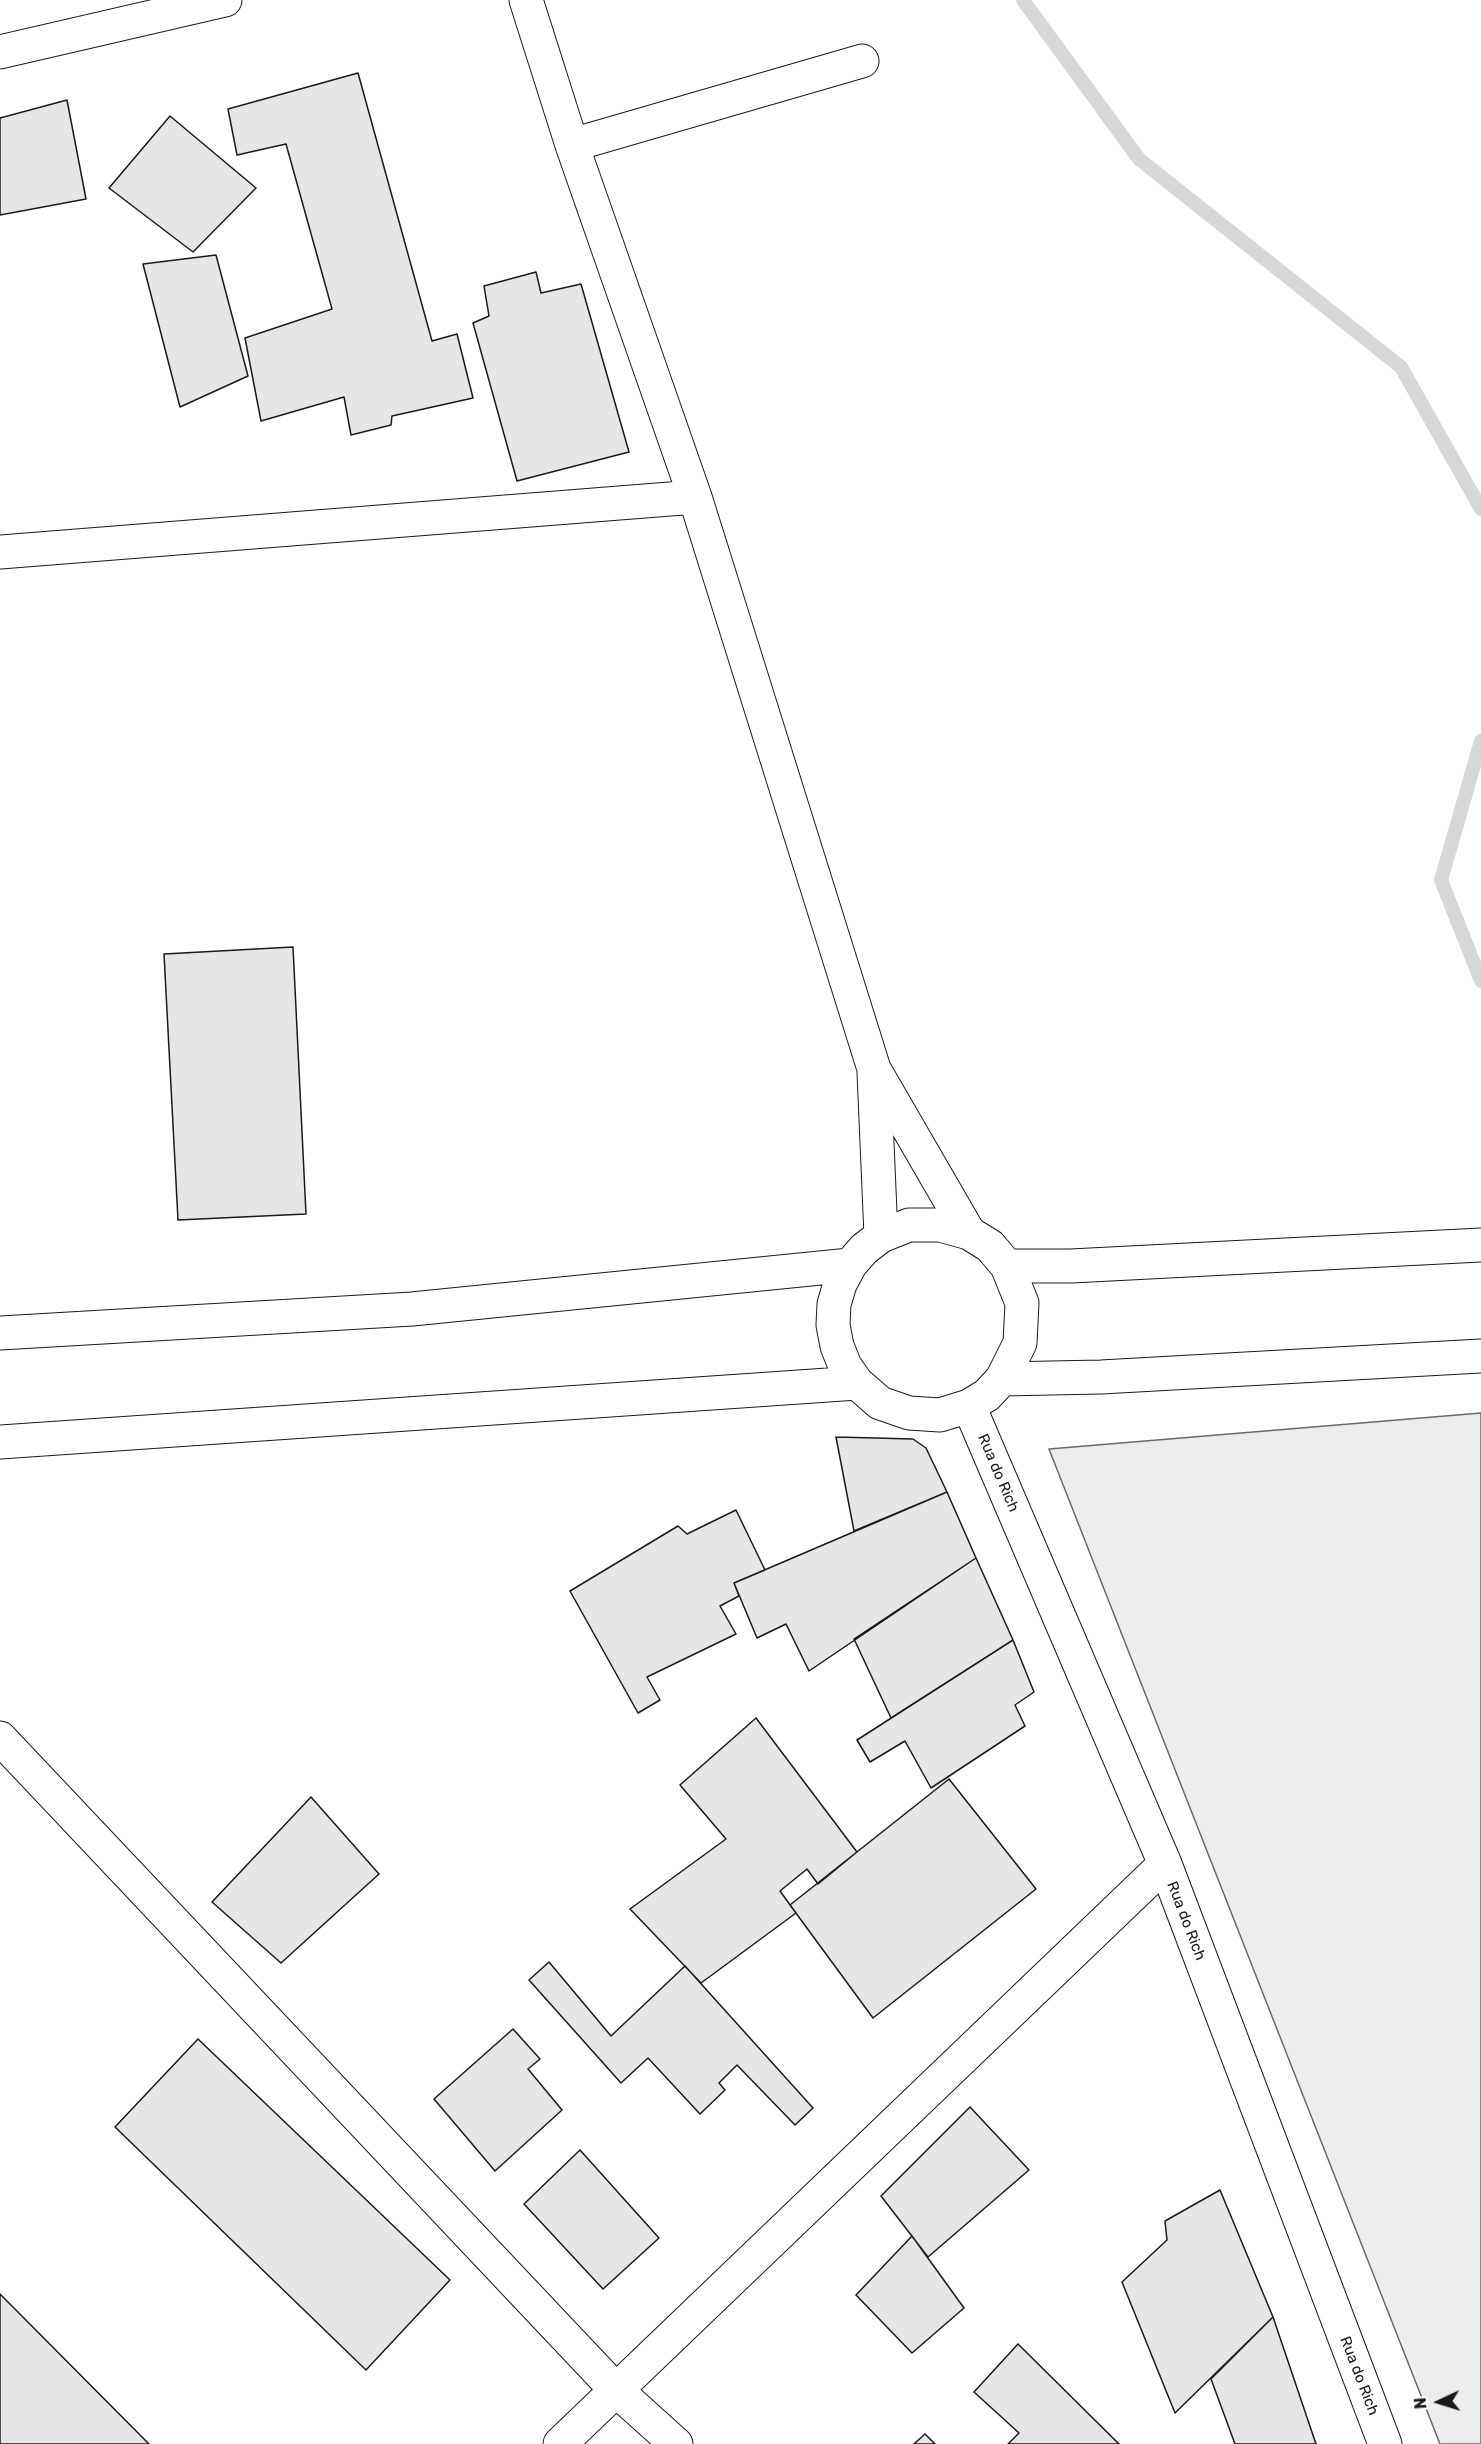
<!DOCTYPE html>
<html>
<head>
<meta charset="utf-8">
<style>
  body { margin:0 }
  #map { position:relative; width:1481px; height:2444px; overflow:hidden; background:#fff; font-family:Rubik,sans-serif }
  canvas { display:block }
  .north { position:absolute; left:1409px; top:2372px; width:60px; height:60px; -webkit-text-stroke:4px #fff; paint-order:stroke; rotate:266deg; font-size:16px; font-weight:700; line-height:24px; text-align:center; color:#1a1a1a }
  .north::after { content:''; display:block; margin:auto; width:21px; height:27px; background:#1a1a1a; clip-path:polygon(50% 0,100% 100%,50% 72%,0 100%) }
</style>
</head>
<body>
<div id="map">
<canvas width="1481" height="2444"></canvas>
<div class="north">N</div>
</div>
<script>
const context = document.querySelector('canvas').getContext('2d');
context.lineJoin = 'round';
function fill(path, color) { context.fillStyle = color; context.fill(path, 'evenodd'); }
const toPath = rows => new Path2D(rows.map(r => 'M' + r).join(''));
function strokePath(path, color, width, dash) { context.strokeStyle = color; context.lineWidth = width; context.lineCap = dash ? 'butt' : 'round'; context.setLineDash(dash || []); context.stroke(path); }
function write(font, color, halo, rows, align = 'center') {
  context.font = font + ' Rubik,sans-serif'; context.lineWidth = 4.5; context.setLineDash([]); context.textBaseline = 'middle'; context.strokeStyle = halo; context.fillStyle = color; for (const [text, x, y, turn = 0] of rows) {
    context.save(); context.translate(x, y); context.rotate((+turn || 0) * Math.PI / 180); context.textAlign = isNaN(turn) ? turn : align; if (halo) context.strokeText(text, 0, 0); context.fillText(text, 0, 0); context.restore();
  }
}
const built = toPath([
  [1481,1413,1481,2444,1440,2444,1049,1449,1481,1413]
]);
const stream = toPath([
  [1023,0,1139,159,1401,367,1481,509],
  [1481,741,1441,880,1481,981]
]);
const building = toPath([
  [358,73,432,341,457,334,473,398,392,416,391,425,351,435,344,397,261,421,245,338,332,309,286,144,237,155,228,109,358,73],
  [67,100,86,199,0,215,0,118,67,100],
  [170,116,256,188,193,252,109,188,170,116],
  [216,255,248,376,180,407,143,264,216,255],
  [536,272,541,293,581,284,629,452,517,481,473,323,489,316,484,286,536,272],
  [293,947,306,1214,178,1220,164,954,293,947],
  [836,1437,913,1439,926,1448,947,1492,854,1531,836,1437],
  [947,1492,976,1558,809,1671,786,1624,757,1638,734,1583,947,1492],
  [736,1510,765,1570,734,1583,739,1596,720,1606,736,1634,647,1677,660,1700,638,1713,570,1591,678,1526,687,1534,736,1510],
  [976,1558,1013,1640,891,1718,854,1639,976,1558],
  [1013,1640,1034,1692,1015,1705,1025,1726,931,1788,905,1741,870,1762,857,1740,1013,1640],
  [756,1718,857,1852,818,1884,807,1869,780,1891,796,1913,701,1983,630,1909,726,1839,680,1785,756,1718],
  [949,1779,1036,1889,873,2018,790,1905,949,1779],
  [311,1797,379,1874,281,1963,212,1902,311,1797],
  [549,1962,611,2036,685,1966,813,2108,795,2125,737,2065,719,2083,725,2090,700,2114,648,2058,621,2083,529,1980,549,1962],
  [513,2029,540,2059,528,2069,562,2110,495,2171,434,2099,513,2029],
  [198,2039,450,2280,366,2370,115,2127,198,2039],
  [970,2107,1029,2170,928,2257,881,2196,970,2107],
  [580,2150,659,2238,603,2289,524,2204,580,2150],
  [1220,2190,1273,2317,1175,2413,1122,2282,1167,2240,1165,2221,1220,2190],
  [912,2236,964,2308,912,2353,856,2295,912,2236],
  [0,2294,149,2444,0,2444,0,2294],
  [1273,2317,1316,2444,1235,2444,1211,2379,1273,2317],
  [1018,2344,1119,2444,1008,2444,1019,2433,974,2392,1018,2344],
  [925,2434,935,2444,914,2444,925,2434]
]);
const minor = toPath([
  [526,0,572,145,695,497,874,1069,969,1233],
  [0,52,225,0],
  [572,145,862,61],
  [0,552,695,497],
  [874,1073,881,1236],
  [969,1406,1165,1864,1385,2444],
  [0,1738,616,2390,676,2444],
  [560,2444,1165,1864]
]);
const major = toPath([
  [1007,1266,1022,1303,1020,1343,1002,1379,987,1395,969,1406,940,1415,909,1413,880,1403,857,1383,845,1366,837,1346,833,1325,834,1304,840,1284,850,1265,864,1249,881,1236,909,1225,940,1225,969,1233,990,1246,1007,1266,1071,1266,1481,1245],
  [0,1333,412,1309,850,1265],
  [1002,1379,1101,1377,1481,1356],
  [0,1442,857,1383]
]);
const streetNames = [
  ["Rua do Rich",998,1473,67],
  ["Rua do Rich",1186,1921,69],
  ["Rua do Rich",1359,2376,69]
];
fill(built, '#ededed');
strokePath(built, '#6a6a6a', 1.5);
strokePath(stream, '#d7d7d7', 14);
fill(building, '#e6e6e6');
strokePath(building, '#1a1a1a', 1.5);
strokePath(minor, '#1a1a1a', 35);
strokePath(major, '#1a1a1a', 35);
strokePath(minor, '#fff', 33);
strokePath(major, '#fff', 33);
write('15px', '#1a1a1a', '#fff', streetNames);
</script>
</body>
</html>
